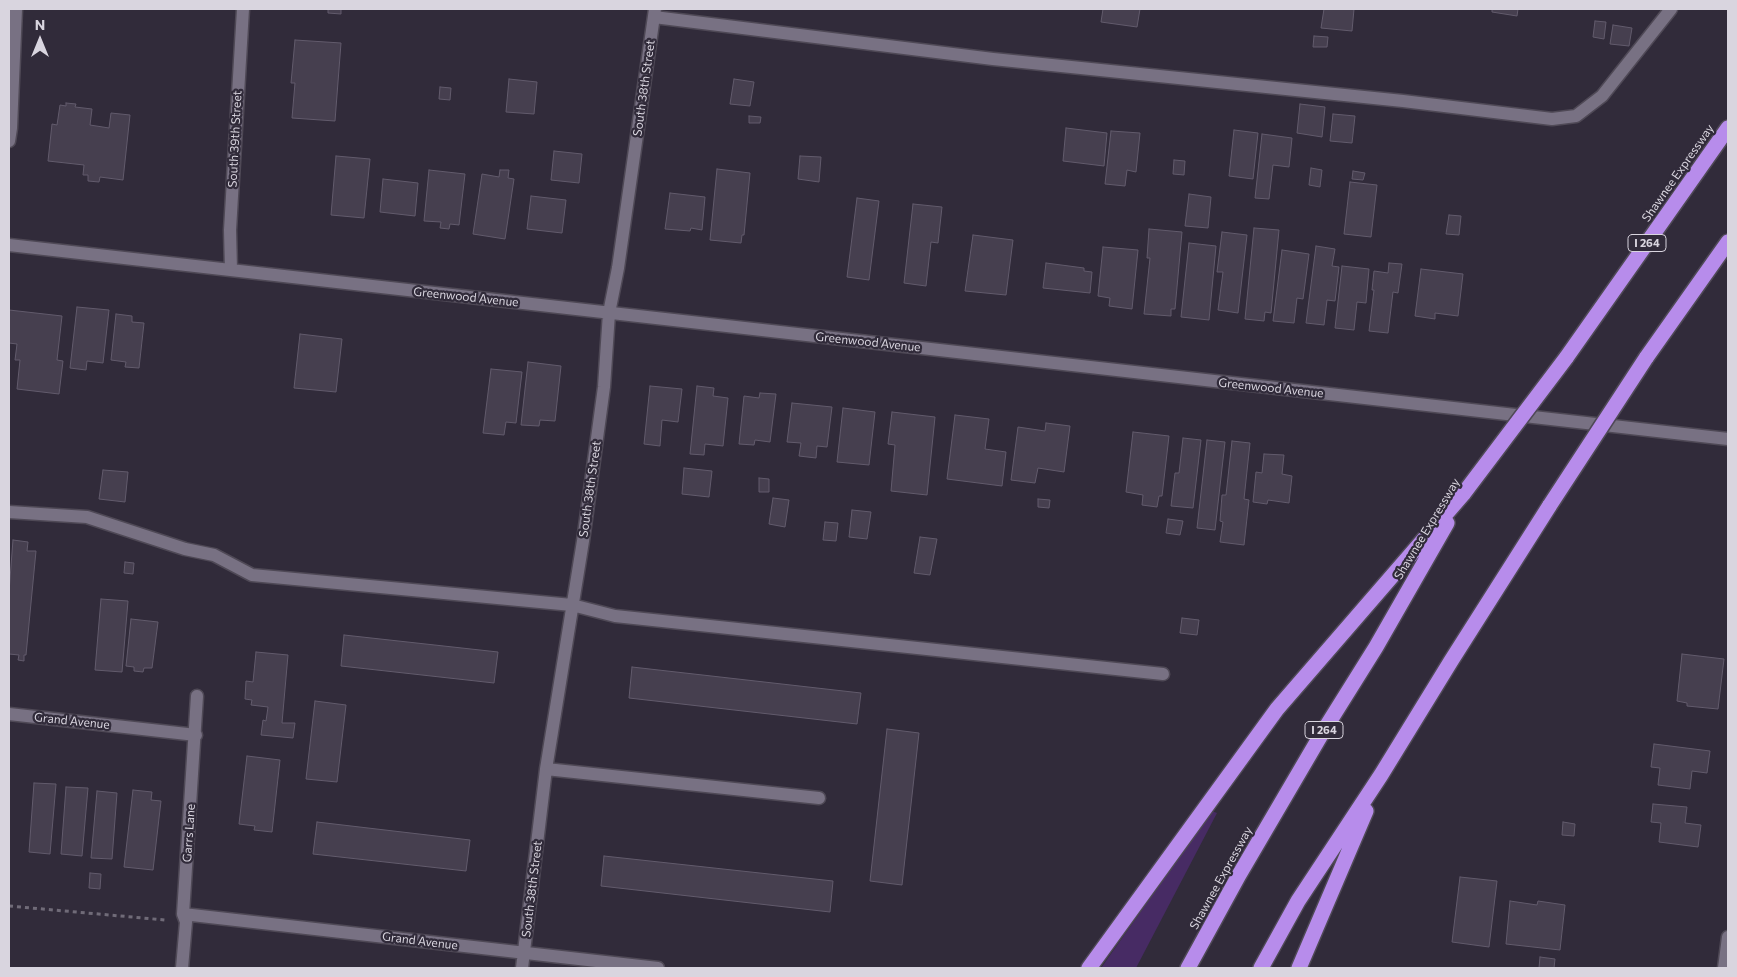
<!DOCTYPE html>
<html>
<head>
<meta charset="utf-8">
<style>
  body { margin:0 }
  #map { position:relative; width:1737px; height:977px; overflow:hidden; background:#312b3a; font-family:Commissioner,sans-serif }
  canvas { display:block }
  .frame { position:absolute; inset:0; border:10px solid #d9d5df; pointer-events:none }
  .north { position:absolute; left:15px; top:15px; width:50px; height:50px; -webkit-text-stroke:4px #312b3a; paint-order:stroke; rotate:0deg; font-size:14px; font-weight:700; line-height:20px; text-align:center; color:#d9d5df }
  .north::after { content:''; display:block; margin:auto; width:18px; height:22px; background:#d9d5df; clip-path:polygon(50% 0,100% 100%,50% 72%,0 100%) }
</style>
</head>
<body>
<div id="map">
<canvas width="1737" height="977"></canvas>
<div class="frame"></div>
<div class="north">N</div>
</div>
<script>
const context = document.querySelector('canvas').getContext('2d');
context.lineJoin = 'round';
function fill(path, color) { context.fillStyle = color; context.fill(path, 'evenodd'); }
const toPath = rows => new Path2D(rows.map(r => 'M' + r).join(''));
function strokePath(path, color, width, dash) { context.strokeStyle = color; context.lineWidth = width; context.lineCap = dash ? 'butt' : 'round'; context.setLineDash(dash || []); context.stroke(path); }
function write(font, color, halo, rows, align = 'center') {
  context.font = font + ' Commissioner,sans-serif'; context.lineWidth = 4.5; context.setLineDash([]); context.textBaseline = 'middle'; context.strokeStyle = halo; context.fillStyle = color; for (const [text, x, y, turn = 0] of rows) {
    context.save(); context.translate(x, y); context.rotate((+turn || 0) * Math.PI / 180); context.textAlign = isNaN(turn) ? turn : align; if (halo) context.strokeText(text, 0, 0); context.fillText(text, 0, 0); context.restore();
  }
}
const green = toPath([
  [1212,811,1217,813,1136,968,1101,968]
]);
const building = toPath([
  [328,9,341,9,341,14,328,13,328,9],
  [1103,9,1140,9,1137,27,1101,22,1103,9],
  [1324,9,1354,9,1352,31,1321,28,1324,9],
  [1492,9,1518,9,1517,16,1492,12,1492,9],
  [1595,21,1606,22,1604,39,1593,37,1595,21],
  [1613,25,1632,28,1629,46,1610,44,1613,25],
  [1314,36,1328,37,1327,47,1313,47,1314,36],
  [295,40,341,43,335,121,292,118,295,83,291,83,295,40],
  [509,79,537,82,534,114,506,112,509,79],
  [734,79,754,82,750,106,730,104,734,79],
  [440,87,451,88,450,100,439,99,440,87],
  [66,103,76,104,75,107,92,109,90,125,109,128,111,113,130,115,123,180,100,177,99,182,88,181,88,175,83,175,84,165,48,161,52,124,57,125,60,105,66,106,66,103],
  [1300,104,1325,107,1322,137,1297,133,1300,104],
  [1333,114,1355,116,1352,143,1330,141,1333,114],
  [749,116,761,117,760,123,749,123,749,116],
  [1066,128,1107,133,1104,166,1063,161,1066,128],
  [1234,130,1258,133,1253,179,1229,176,1234,130],
  [1111,131,1140,133,1136,172,1127,170,1125,186,1105,184,1111,131],
  [1262,134,1292,138,1289,167,1273,165,1269,199,1255,198,1262,134],
  [554,151,582,154,579,183,551,180,554,151],
  [336,156,370,159,364,218,331,215,336,156],
  [800,156,821,157,819,182,798,179,800,156],
  [1174,160,1185,161,1184,175,1173,174,1174,160],
  [1311,168,1322,170,1320,187,1309,185,1311,168],
  [717,169,750,173,744,235,742,235,741,243,710,240,717,169],
  [429,170,465,174,459,225,450,224,449,229,440,228,441,222,424,221,429,170],
  [500,170,509,170,508,178,514,179,505,239,473,234,482,174,499,177,500,170],
  [1353,171,1365,173,1363,180,1352,179,1353,171],
  [383,179,418,183,415,216,380,212,383,179],
  [1350,182,1377,185,1371,237,1344,234,1350,182],
  [670,193,705,197,702,230,691,228,690,231,665,229,670,193],
  [1189,194,1211,197,1208,228,1185,226,1189,194],
  [531,196,566,200,562,233,527,229,531,196],
  [857,198,879,201,869,280,847,277,857,198],
  [913,204,942,207,938,243,931,242,926,286,904,283,913,204],
  [1449,215,1461,216,1459,235,1446,234,1449,215],
  [1254,228,1279,230,1271,313,1265,312,1264,321,1245,319,1254,228],
  [1149,229,1182,232,1175,309,1171,309,1171,316,1144,314,1150,258,1147,258,1149,229],
  [1222,232,1247,235,1238,313,1218,310,1223,272,1217,272,1222,232],
  [973,235,1013,240,1006,295,965,291,973,235],
  [1189,243,1216,246,1209,320,1181,317,1189,243],
  [1316,246,1335,249,1332,266,1339,267,1335,301,1327,300,1324,325,1306,323,1316,246],
  [1103,247,1138,250,1132,309,1109,306,1110,298,1098,296,1103,247],
  [1282,250,1309,254,1303,299,1297,298,1294,323,1273,321,1282,250],
  [1046,263,1084,268,1084,271,1092,272,1090,293,1043,288,1046,263],
  [1389,263,1402,264,1398,293,1393,292,1388,333,1369,331,1374,290,1372,290,1374,271,1388,273,1389,263],
  [1342,266,1369,269,1366,303,1357,302,1354,330,1335,328,1342,266],
  [1421,269,1463,274,1458,316,1435,313,1435,319,1415,316,1421,269],
  [77,307,109,310,103,363,87,361,86,370,70,368,77,307],
  [9,310,62,316,57,360,63,361,59,394,17,389,20,360,15,360,17,344,9,343,9,310],
  [116,314,132,316,132,322,144,323,139,368,125,367,126,362,111,360,116,314],
  [300,334,342,339,336,392,294,388,300,334],
  [528,362,561,366,555,421,540,420,539,426,521,425,528,362],
  [491,369,522,372,516,423,506,422,504,435,483,433,491,369],
  [650,386,682,389,678,422,662,420,660,446,644,444,650,386],
  [697,386,714,388,713,396,728,398,723,446,705,444,704,455,690,454,697,386],
  [760,393,776,394,770,442,755,440,754,445,739,444,744,396,759,398,760,393],
  [792,403,832,407,827,447,817,446,816,458,799,456,801,443,787,442,792,403],
  [843,408,875,412,869,465,837,462,843,408],
  [892,412,935,417,927,495,891,491,895,445,888,444,892,412],
  [955,415,989,419,985,449,1006,452,1002,486,947,479,955,415],
  [1046,423,1070,426,1064,472,1038,468,1035,483,1011,480,1018,427,1045,431,1046,423],
  [1133,432,1169,436,1162,496,1159,496,1157,507,1142,505,1143,495,1126,492,1133,432],
  [1183,438,1201,440,1193,508,1171,506,1175,473,1179,473,1183,438],
  [1207,440,1225,442,1215,530,1197,528,1207,440],
  [1232,441,1250,443,1244,499,1249,500,1244,545,1220,542,1223,522,1220,521,1222,495,1226,495,1232,441],
  [1264,454,1284,455,1282,474,1292,476,1289,503,1268,500,1267,504,1253,502,1256,472,1262,473,1264,454],
  [684,468,712,471,709,497,682,494,684,468],
  [103,470,128,472,125,502,99,499,103,470],
  [759,478,769,479,769,492,759,492,759,478],
  [773,498,789,500,785,527,769,524,773,498],
  [1038,499,1050,500,1049,508,1038,507,1038,499],
  [852,510,871,512,867,539,849,537,852,510],
  [1168,519,1183,521,1180,535,1166,533,1168,519],
  [825,522,838,523,836,541,823,540,825,522],
  [920,537,937,539,930,575,914,573,920,537],
  [13,540,28,542,27,551,36,551,26,655,24,655,24,661,18,660,19,655,9,654,9,592,13,540],
  [125,562,134,563,133,574,124,573,125,562],
  [101,599,128,601,122,672,95,670,101,599],
  [1182,618,1199,620,1197,635,1180,633,1182,618],
  [131,619,158,622,152,668,144,668,143,672,134,671,134,667,126,666,131,619],
  [344,635,498,652,494,683,341,666,344,635],
  [256,652,288,655,282,723,295,723,293,738,261,735,263,720,266,721,268,707,251,705,252,700,245,699,246,681,253,682,256,652],
  [1682,654,1724,659,1718,709,1687,706,1687,703,1677,701,1682,654],
  [632,667,861,693,857,724,629,698,632,667],
  [315,701,346,705,337,782,306,779,315,701],
  [887,729,919,733,902,885,870,881,887,729],
  [1654,744,1710,751,1707,773,1692,771,1690,789,1658,785,1660,768,1651,767,1654,744],
  [247,756,280,760,272,832,254,830,255,826,239,824,247,756],
  [34,783,56,784,50,854,29,852,34,783],
  [66,787,88,788,82,856,61,854,66,787],
  [133,790,152,792,151,800,161,801,153,870,124,867,133,790],
  [97,791,117,793,112,859,91,858,97,791],
  [1653,804,1687,807,1685,823,1701,825,1698,847,1659,842,1661,823,1651,822,1653,804],
  [317,822,470,840,466,871,313,854,317,822],
  [1563,822,1575,824,1574,836,1562,835,1563,822],
  [604,856,833,881,830,912,601,886,604,856],
  [90,873,101,874,100,889,89,888,90,873],
  [1460,877,1497,881,1489,947,1452,942,1460,877],
  [1510,901,1537,905,1538,901,1565,905,1560,950,1506,944,1510,901],
  [1540,957,1555,959,1554,968,1539,968,1540,957]
]);
const path = toPath([
  [9,906,165,920]
]);
const minor = toPath([
  [654,17,993,59,1403,101,1552,119,1576,116,1602,96,1671,9],
  [9,141,11,128,16,9],
  [9,245,1728,439],
  [231,270,230,230,243,9],
  [9,512,87,517,185,549,214,555,252,575,572,605,615,616,1163,674],
  [9,714,196,735],
  [546,769,819,798],
  [183,914,658,968],
  [182,968,186,922,183,914,197,696],
  [522,968,546,769,583,541,604,387,609,313,618,268,655,9],
  [1724,968,1728,937]
]);
const highway = toPath([
  [1566,358,1728,128],
  [1646,358,1728,242],
  [1089,968,1277,709,1464,493],
  [1188,968,1239,875,1321,735,1376,647,1447,523],
  [1261,968,1298,901,1381,775,1451,661,1550,505],
  [1299,968,1366,811]
]);
const highwayBridge = toPath([
  [1464,493,1566,358],
  [1550,505,1646,358]
]);
const shields = [
  [1647,243,38],
  [1324,730,38]
];
const shieldNames = [
  ["I 264",1647,243],
  ["I 264",1324,730]
];
const streetNames = [
  ["South 38th Street",644,88,-82],
  ["South 39th Street",235,139,-87],
  ["Shawnee Expressway",1678,173,-55],
  ["Greenwood Avenue",466,297,6],
  ["Greenwood Avenue",868,342,6],
  ["Greenwood Avenue",1271,388,6],
  ["South 38th Street",590,489,-82],
  ["Shawnee Expressway",1427,529,-59],
  ["Grand Avenue",72,721,6],
  ["Garrs Lane",189,833,-86],
  ["Shawnee Expressway",1221,878,-61],
  ["South 38th Street",532,889,-83],
  ["Grand Avenue",420,941,7]
];
fill(green, '#472b64');
fill(building, '#463f4f');
strokePath(building, '#625b6c', 1);
strokePath(minor, '#4f4956', 15);
strokePath(highway, '#4f4956', 18);
strokePath(path, '#706b78', 3, [4, 4]);
strokePath(minor, '#787183', 12);
strokePath(highway, '#b78ceb', 15);
strokePath(highwayBridge, '#4f4956', 18, []);
strokePath(highwayBridge, '#b78ceb', 15);
for (const [x, y, w] of shields) { const box = new Path2D(); box.roundRect(x - w / 2, y - 8.5, w, 17, 4); context.fillStyle = '#312b3a'; context.fill(box); strokePath(box, '#d9d5df', 1); }
write('bold 11px', '#d9d5df', null, shieldNames);
write('12px', '#d9d5df', '#312b3a', streetNames);
</script>
</body>
</html>
